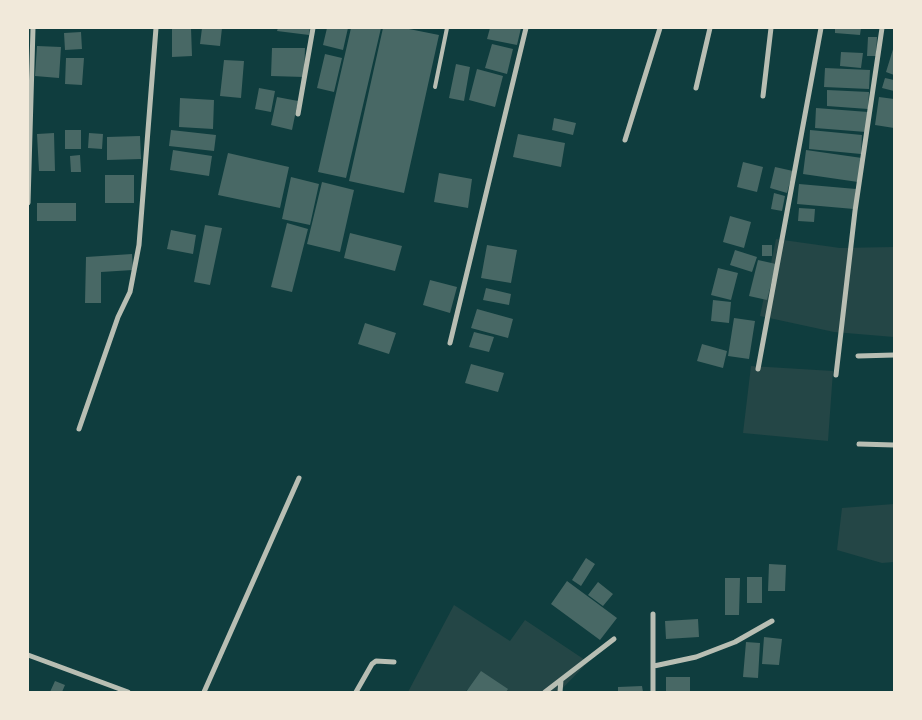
<!DOCTYPE html>
<html>
<head>
<meta charset="utf-8">
<style>
  body { margin:0 }
  #map { position:relative; width:922px; height:720px; overflow:hidden; background:#0f3d3e; font-family:"Archivo Narrow",sans-serif }
  canvas { display:block }
  .frame { position:absolute; inset:0; border:29px solid #f1e9da; pointer-events:none }
</style>
</head>
<body>
<div id="map">
<canvas width="922" height="720"></canvas>
<div class="frame"></div>
</div>
<script>
const context = document.querySelector('canvas').getContext('2d');
context.lineJoin = 'round';
function fill(path, color) { context.fillStyle = color; context.fill(path, 'evenodd'); }
const toPath = rows => new Path2D(rows.map(r => 'M' + r).join(''));
function strokePath(path, color, width, dash) { context.strokeStyle = color; context.lineWidth = width; context.lineCap = dash ? 'butt' : 'round'; context.setLineDash(dash || []); context.stroke(path); }
const green = toPath([
  [776,239,840,248,894,247,894,337,834,332,760,316],
  [751,366,833,371,828,441,743,433],
  [894,504,894,562,882,563,837,550,842,508],
  [454,605,510,641,525,620,588,662,559,692,477,692,470,687,465,692,408,692]
]);
const building = toPath([
  [172,28,191,28,192,56,172,57],
  [202,28,222,28,220,46,200,44],
  [278,28,310,28,309,35,277,31],
  [327,28,348,28,343,50,323,45],
  [351,28,381,28,346,178,318,172],
  [383,28,404,28,439,35,404,193,349,181],
  [490,28,521,28,517,45,487,39],
  [835,28,861,28,860,35,835,33],
  [81,32,82,49,65,50,64,33],
  [868,37,877,37,876,56,867,56],
  [492,44,513,49,507,74,485,68],
  [37,46,61,47,59,78,35,76],
  [894,46,894,75,886,72],
  [272,48,305,48,304,77,271,76],
  [841,52,863,53,861,68,840,66],
  [325,54,342,58,334,92,317,88],
  [66,58,84,58,82,85,65,84],
  [224,60,244,61,241,98,220,96],
  [456,64,470,67,464,101,449,98],
  [825,68,870,70,869,89,824,87],
  [477,69,503,76,495,107,469,100],
  [885,78,894,80,894,91,882,88],
  [259,88,275,91,271,112,255,109],
  [827,90,869,92,868,109,827,106],
  [277,97,298,101,292,130,271,125],
  [879,97,894,99,894,128,875,125],
  [180,98,214,100,213,129,179,127],
  [816,108,868,112,866,132,815,128],
  [554,118,576,123,573,135,552,130],
  [65,130,81,130,81,149,65,149],
  [171,130,216,135,214,151,169,146],
  [810,130,862,135,861,154,809,149],
  [54,133,55,171,39,171,37,134],
  [89,133,103,134,102,149,88,148],
  [518,134,565,143,561,167,513,157],
  [140,136,141,159,107,160,107,137],
  [173,150,212,156,209,176,170,170],
  [806,150,862,158,858,182,803,174],
  [228,153,289,167,280,208,218,195],
  [80,155,81,172,71,172,70,156],
  [743,162,763,167,757,192,737,187],
  [775,167,793,171,787,193,770,188],
  [439,173,472,179,468,208,434,202],
  [105,175,134,175,134,203,105,203],
  [291,177,319,184,310,225,282,219],
  [322,182,354,190,340,252,307,244],
  [799,184,856,189,854,209,797,204],
  [774,193,785,196,782,211,771,209],
  [37,203,76,203,76,221,37,221],
  [799,208,815,209,814,222,798,221],
  [730,216,751,222,744,248,723,242],
  [287,223,308,229,292,292,271,287],
  [205,225,222,228,210,285,194,282],
  [171,230,196,235,193,254,167,249],
  [350,233,402,246,395,271,344,258],
  [487,245,517,250,511,283,481,278],
  [762,245,772,245,772,256,762,256],
  [735,250,757,257,752,272,730,265],
  [132,254,133,270,101,272,101,303,85,303,86,257],
  [758,260,776,264,767,300,749,296],
  [718,268,738,273,731,300,711,295],
  [430,280,457,287,450,313,423,305],
  [486,288,511,294,509,305,483,300],
  [713,300,731,302,729,323,711,321],
  [477,309,513,319,508,338,471,328],
  [734,318,755,321,749,359,728,356],
  [365,323,396,333,389,354,358,344],
  [474,332,494,337,489,352,469,347],
  [702,344,727,351,723,368,697,361],
  [471,364,504,373,498,392,465,383],
  [586,558,595,564,581,586,572,580],
  [769,564,786,565,785,591,768,591],
  [747,577,762,577,762,603,747,603],
  [725,578,740,578,739,615,725,615],
  [567,581,617,618,600,640,551,604],
  [598,582,613,594,603,606,588,595],
  [698,619,699,637,666,639,665,621],
  [764,637,782,639,779,665,762,664],
  [746,642,760,643,758,678,743,677],
  [481,671,508,689,506,692,466,692],
  [666,677,690,677,690,692,666,692],
  [55,681,65,685,62,692,50,692],
  [642,686,643,692,618,692,618,687]
]);
const service = toPath([
  [435,87,447,28]
]);
const minor = toPath([
  [696,88,710,28],
  [763,96,771,28],
  [298,114,313,28],
  [625,140,660,28],
  [28,203,33,28],
  [450,343,526,28],
  [858,356,894,355],
  [758,369,821,28],
  [836,375,855,211,882,28],
  [79,429,118,317,130,292,139,245,156,28],
  [859,444,894,445],
  [28,655,128,692],
  [654,666,696,657,735,642,772,621],
  [204,692,299,478],
  [356,692,372,664,376,661,394,662],
  [545,692,614,639],
  [560,692,561,680],
  [653,692,653,614]
]);
fill(green, '#244646');
fill(building, '#486865');
strokePath(service, '#b8beb3', 4);
strokePath(minor, '#b8beb3', 5);
</script>
</body>
</html>
